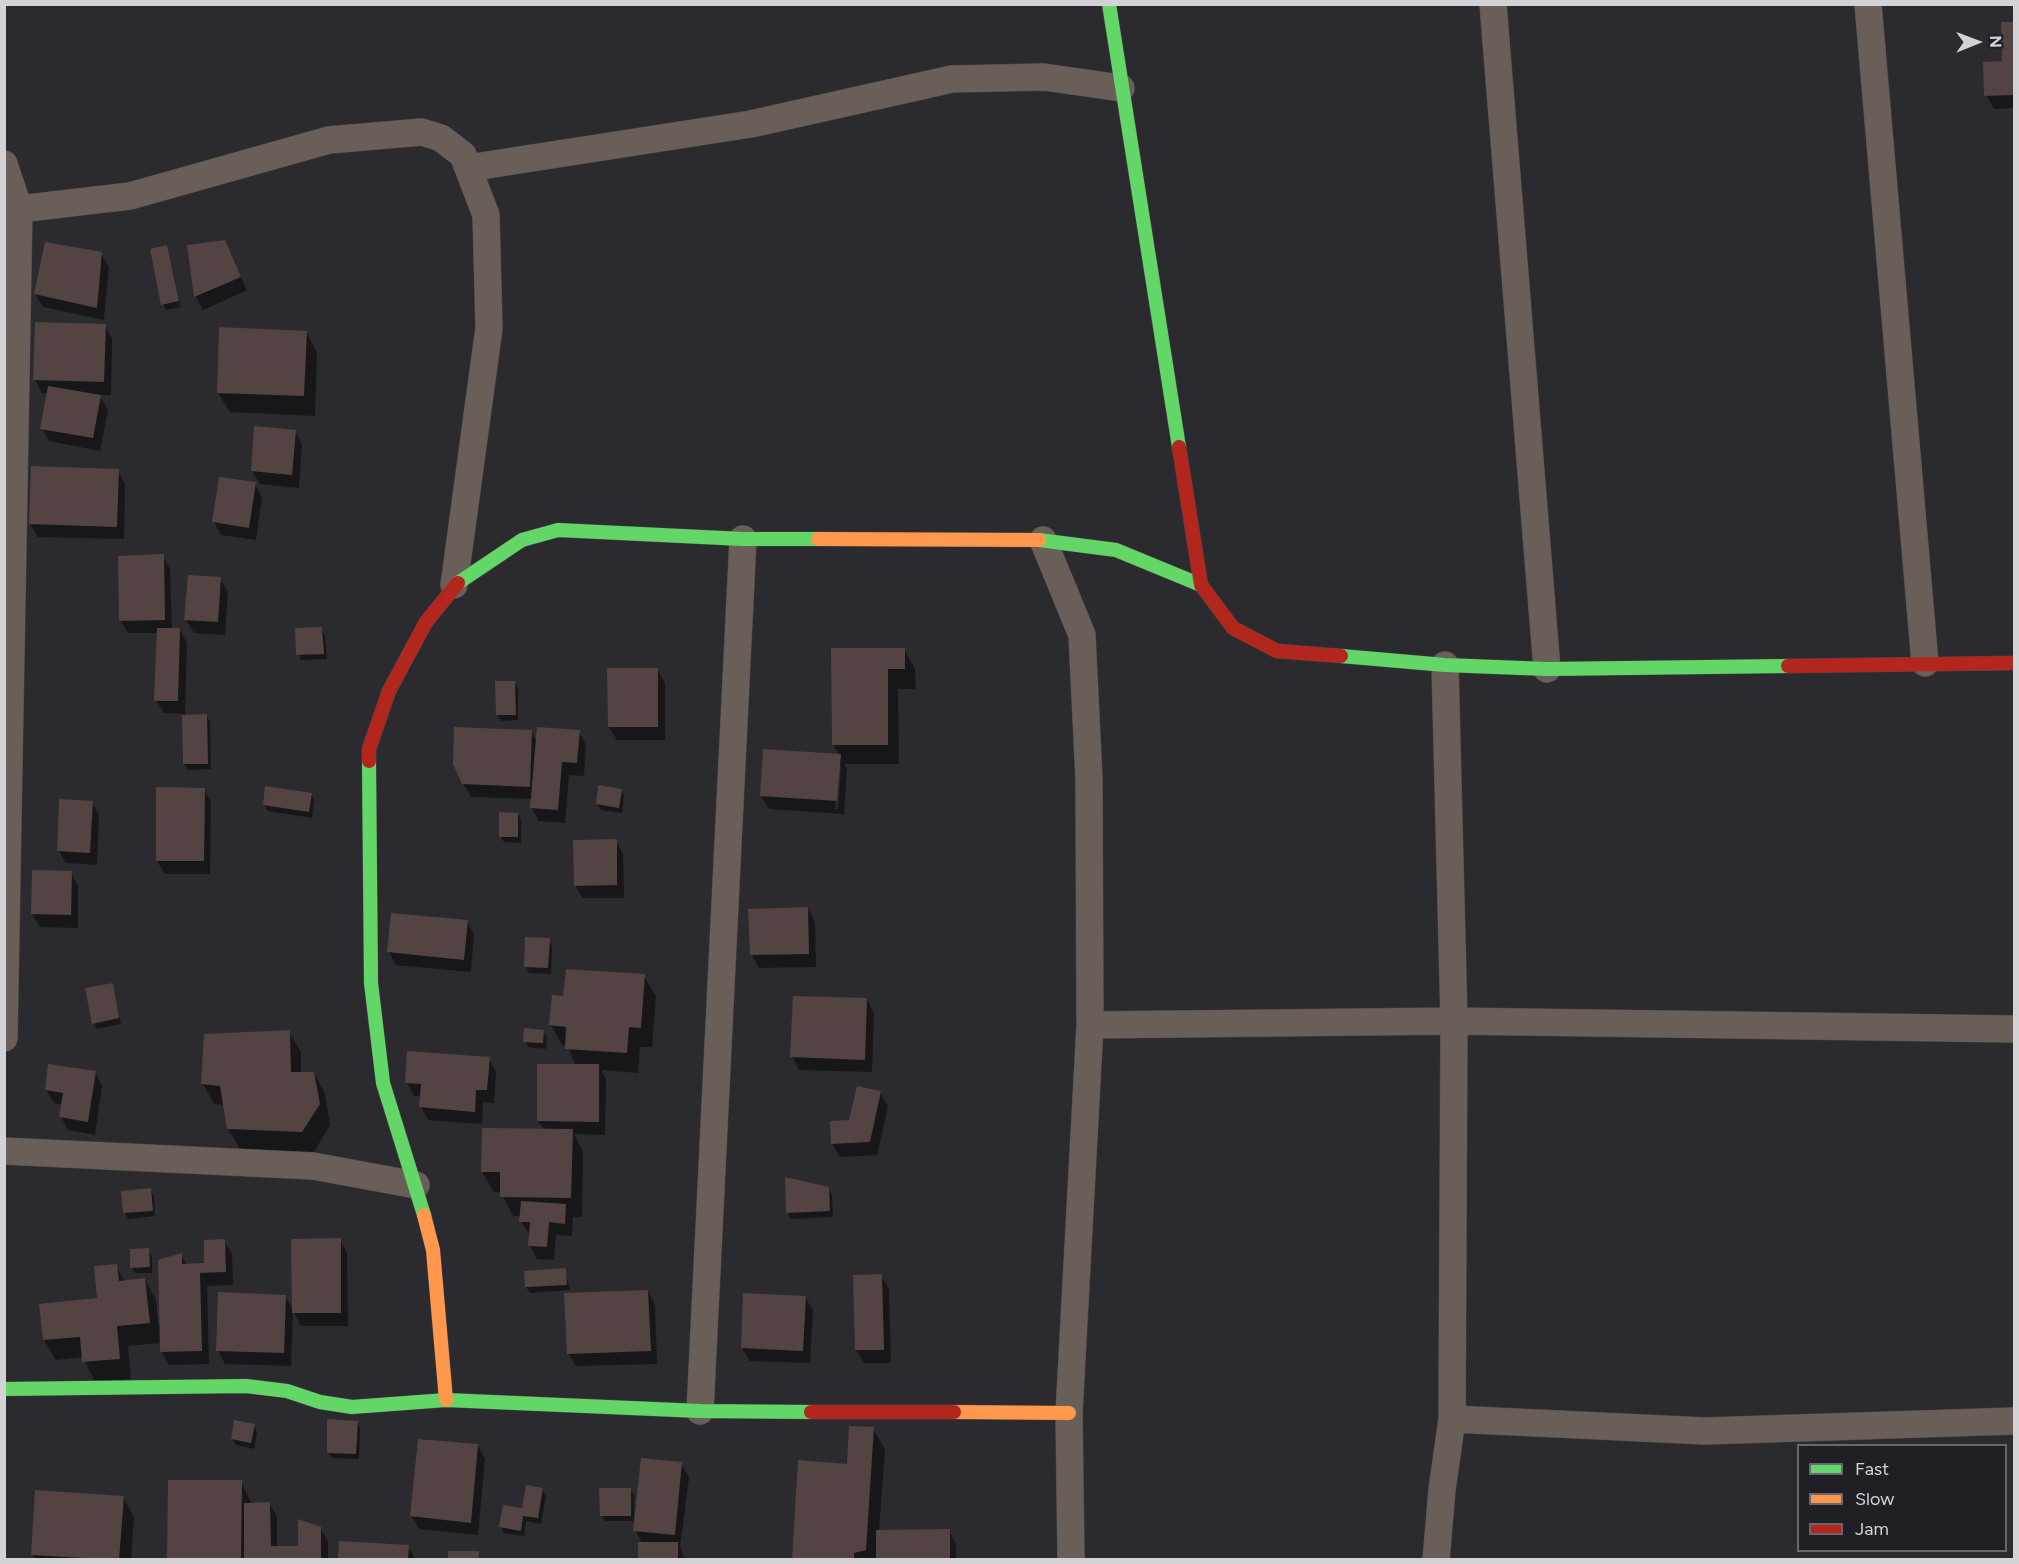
<!DOCTYPE html>
<html>
<head>
<meta charset="utf-8">
<style>
  body { margin:0 }
  #map { position:relative; width:2019px; height:1564px; overflow:hidden; background:#2b2a2e; font-family:Figtree,sans-serif }
  canvas { display:block }
  .frame { position:absolute; inset:0; border:6px solid #d3d2d7; pointer-events:none }
  .legend { position:absolute; left:1797px; top:1444px; width:210px; height:108px; box-sizing:border-box; background:#211f26; border:2px solid #68676d; margin:0; padding:8px 10px; list-style:none; font-size:18px; color:#d3d2d7 }
  .legend li { display:flex; align-items:center; gap:12px; height:30px }
  .legend b { width:30px; border:2px solid #68676d }
  .north { position:absolute; left:1947px; top:12px; width:60px; height:60px; -webkit-text-stroke:4px #211f26; paint-order:stroke; rotate:89deg; font-size:16px; font-weight:700; line-height:24px; text-align:center; color:#d3d2d7 }
  .north::after { content:''; display:block; margin:auto; width:21px; height:27px; background:#d3d2d7; clip-path:polygon(50% 0,100% 100%,50% 72%,0 100%) }
</style>
</head>
<body>
<div id="map">
<canvas width="2019" height="1564"></canvas>
<div class="frame"></div>
<ul class="legend">
<li><b style="height:8px;background:#63d668"></b>Fast</li>
<li><b style="height:8px;background:#ff974d"></b>Slow</li>
<li><b style="height:8px;background:#b3261e"></b>Jam</li>
</ul>
<div class="north">N</div>
</div>
<script>
const context = document.querySelector('canvas').getContext('2d');
context.lineJoin = 'round';
function fill(path, color) { context.fillStyle = color; context.fill(path, 'evenodd'); }
const toPath = rows => new Path2D(rows.map(r => 'M' + r).join(''));
function strokePath(path, color, width, dash) { context.strokeStyle = color; context.lineWidth = width; context.lineCap = dash ? 'butt' : 'round'; context.setLineDash(dash || []); context.stroke(path); }
const shadow = toPath([
  [2014,23,2014,108,1994,109,1986,95,2004,63,2003,24],
  [224,241,247,290,203,310,196,297,189,246],
  [167,247,181,307,166,310,163,304],
  [101,254,109,267,104,320,43,307,35,294],
  [105,326,112,339,111,395,99,395,108,410,100,451,49,441,42,428,48,393,42,393,35,380],
  [306,332,317,352,315,416,230,412,218,393],
  [255,428,295,431,302,444,299,488,260,484,252,471],
  [118,471,125,484,124,539,38,537,30,524],
  [255,484,262,497,256,540,221,535,214,522],
  [163,556,170,569,172,630,180,630,187,643,185,716,207,716,210,722,211,769,188,770,184,764,183,714,164,713,156,700,158,633,128,633,120,620],
  [220,579,228,592,225,635,194,633,186,620],
  [321,629,325,635,327,659,301,660,298,654],
  [832,649,904,649,915,669,916,689,898,689,899,764,845,764,847,768,844,814,769,809,761,796,839,755,833,744],
  [838,766,841,766,838,809,835,809],
  [657,670,665,683,665,740,617,740,609,727],
  [514,682,518,688,518,720,501,721,497,715],
  [531,732,537,742,579,732,586,745,584,776,569,775,565,823,539,821,531,807,532,799,471,797,463,783],
  [204,789,211,802,210,874,165,874,157,861],
  [621,790,624,796,622,813,601,810,597,804],
  [311,794,314,800,312,818,268,811,264,805],
  [92,802,99,815,97,865,66,863,58,850],
  [518,814,521,820,521,843,504,842,500,836],
  [616,841,623,854,624,898,583,898,575,885],
  [71,873,78,886,78,928,40,927,32,914],
  [808,909,815,922,816,967,759,968,751,954],
  [467,921,474,935,471,972,396,965,389,952],
  [549,940,552,946,551,974,529,973,526,967],
  [644,976,656,996,652,1047,640,1047,638,1073,601,1070,606,1079,605,1135,574,1134,583,1151,582,1217,573,1217,572,1236,556,1235,554,1260,537,1259,530,1246,530,1235,521,1222,521,1216,513,1216,501,1192,494,1192,482,1172,544,1130,538,1121,576,1066,567,1045,562,1045,551,1025,565,997],
  [112,985,121,1024,97,1029,94,1023],
  [867,999,874,1013,872,1072,799,1070,792,1056],
  [543,1031,547,1037,546,1049,528,1047,525,1041],
  [289,1032,301,1052,301,1074,314,1073,325,1094,330,1125,314,1152,240,1149,228,1129,224,1105,214,1104,203,1084],
  [489,1059,496,1072,494,1103,483,1102,482,1124,428,1120,421,1106,421,1096,414,1096,407,1083],
  [95,1072,102,1086,95,1135,68,1130,61,1117,63,1105,54,1103,46,1090],
  [880,1093,888,1106,877,1155,840,1157,832,1144,850,1122],
  [828,1189,832,1195,833,1217,791,1219,788,1213],
  [150,1190,154,1196,155,1216,128,1219,125,1213],
  [340,1240,347,1253,348,1326,301,1326,293,1311,291,1366,225,1364,218,1351,285,1296,294,1311],
  [224,1241,232,1254,233,1285,207,1286,209,1364,169,1365,162,1352,161,1343,128,1346,131,1379,95,1382,83,1357,56,1360,44,1340,99,1299,116,1266,125,1282,145,1280,156,1300,158,1324,161,1324,181,1255,187,1265,206,1265],
  [148,1250,152,1256,152,1273,135,1273,132,1267],
  [565,1270,570,1290,530,1293,526,1287],
  [881,1276,889,1289,891,1363,864,1363,856,1350],
  [648,1291,655,1305,657,1364,576,1366,568,1353],
  [805,1297,813,1310,810,1363,750,1361,742,1348],
  [357,1422,360,1428,359,1459,332,1458,328,1452],
  [254,1425,257,1432,254,1449,236,1445,232,1439],
  [873,1429,885,1449,879,1531,949,1531,956,1544,956,1560,794,1560,849,1465],
  [478,1446,485,1459,478,1535,419,1529,412,1516],
  [681,1464,689,1477,680,1547,685,1560,640,1560,642,1543,635,1530],
  [241,1482,252,1504,270,1504,277,1517,277,1547,299,1548,320,1528,328,1541,328,1560,168,1560],
  [630,1489,634,1495,634,1521,605,1521,601,1515],
  [542,1490,546,1496,541,1524,526,1521,524,1536,504,1533,501,1527,524,1509],
  [123,1497,134,1517,131,1560,35,1560,33,1555],
  [408,1546,416,1560,340,1560]
]);
const building = toPath([
  [2001,22,2014,22,2014,95,1984,96,1983,62,2002,61],
  [225,240,241,277,194,297,187,245],
  [45,242,102,252,97,308,34,294],
  [167,245,179,301,161,305,150,249],
  [35,322,106,324,104,382,33,380],
  [219,327,307,331,304,396,217,393],
  [48,386,101,395,93,438,40,429],
  [254,426,296,430,292,475,251,471],
  [31,466,119,469,117,527,29,524],
  [219,477,256,482,249,528,212,522],
  [164,554,165,620,119,621,118,556],
  [188,575,221,577,218,622,184,620],
  [322,627,324,654,296,655,295,628],
  [157,628,180,628,178,701,154,701],
  [831,648,905,648,905,669,888,669,888,745,832,745],
  [607,668,658,668,658,727,608,727],
  [495,681,515,681,516,715,496,715],
  [207,714,208,764,183,764,182,715],
  [454,727,532,730,530,787,462,784,453,764],
  [537,727,580,730,577,763,562,762,558,810,530,808],
  [763,749,841,754,837,801,760,796],
  [598,785,622,789,619,808,596,804],
  [265,786,312,793,309,812,263,805],
  [156,787,205,788,204,861,156,861],
  [59,799,93,801,90,853,57,851],
  [499,812,518,813,518,837,499,837],
  [617,839,617,885,574,886,573,840],
  [32,870,72,871,71,915,31,914],
  [808,907,809,954,750,955,748,909],
  [391,913,468,920,464,960,387,952],
  [525,937,550,938,548,968,524,967],
  [566,969,645,974,641,1028,629,1027,627,1053,565,1049,566,1027,549,1025,552,995,563,996],
  [113,983,119,1018,92,1024,85,988],
  [793,996,867,998,865,1060,790,1057],
  [524,1028,544,1030,543,1043,523,1042],
  [290,1030,291,1072,314,1072,320,1104,302,1132,227,1129,220,1086,201,1084,204,1034],
  [407,1051,490,1057,487,1090,476,1090,475,1112,419,1107,421,1084,405,1083],
  [48,1064,96,1071,88,1122,59,1117,63,1093,45,1090],
  [537,1064,599,1064,599,1122,537,1121],
  [857,1086,881,1091,870,1142,831,1144,830,1121,849,1120],
  [482,1128,573,1129,571,1198,500,1197,500,1172,481,1172],
  [785,1177,829,1187,830,1211,786,1213],
  [151,1188,153,1211,123,1213,121,1191],
  [521,1201,566,1204,565,1224,549,1222,547,1247,528,1246,530,1222,519,1222],
  [341,1238,341,1313,292,1313,291,1239],
  [225,1239,226,1272,200,1273,202,1351,160,1352,158,1260,182,1253,182,1264,204,1263,204,1240],
  [149,1248,150,1267,130,1268,130,1249],
  [117,1264,119,1281,145,1278,150,1323,117,1326,120,1359,82,1362,80,1337,43,1340,39,1304,97,1298,94,1266],
  [566,1268,567,1285,525,1287,524,1271],
  [882,1274,884,1350,855,1350,853,1275],
  [648,1290,651,1351,567,1354,564,1293],
  [218,1292,286,1295,284,1353,216,1351],
  [743,1293,806,1296,803,1351,741,1348],
  [327,1419,358,1421,356,1454,327,1453],
  [234,1420,255,1424,251,1443,231,1439],
  [849,1426,874,1427,866,1550,854,1553,854,1560,792,1560,798,1460,847,1464],
  [418,1439,478,1444,471,1523,410,1516],
  [641,1458,682,1462,675,1535,633,1531],
  [168,1480,242,1480,241,1560,167,1560],
  [526,1485,543,1488,538,1518,523,1516,521,1531,499,1527,503,1505,522,1508],
  [599,1488,631,1488,631,1516,600,1516],
  [35,1490,124,1496,119,1560,31,1555],
  [270,1502,271,1546,298,1546,298,1519,321,1527,321,1560,244,1560,244,1503],
  [950,1529,950,1560,876,1560,876,1530],
  [339,1541,409,1545,408,1560,338,1560],
  [638,1542,678,1542,678,1560,638,1560],
  [448,1551,479,1551,479,1560,448,1560]
]);
const street = toPath([
  [1493,4,1547,669],
  [1868,4,1925,663],
  [4,164,19,209,4,1038],
  [468,168,751,124,952,79,1044,77,1121,88],
  [19,209,130,196,329,140,422,132,441,138,463,155,486,215,489,328,454,585],
  [1043,540,1082,635,1089,779,1090,1025,1069,1413,1071,1560],
  [1090,1025,1454,1021,2014,1029],
  [4,1151,313,1166,416,1185],
  [700,1411,743,539],
  [1452,1419,1705,1431,2014,1421],
  [1436,1560,1442,1490,1452,1419,1454,1021,1445,665]
]);
const fast = toPath([
  [1109,4,1179,447],
  [1039,540,1116,550,1201,585],
  [458,583,522,540,558,530,743,539,818,539],
  [1341,656,1445,665,1547,669,1788,666],
  [369,761,371,983,383,1083,424,1215],
  [4,1389,246,1386,287,1391,320,1402,352,1407,446,1400,700,1411,811,1412]
]);
const slow = toPath([
  [818,539,1039,540],
  [424,1215,433,1250,446,1400],
  [954,1412,1069,1413]
]);
const jam = toPath([
  [1179,447,1201,585,1233,628,1277,651,1341,656],
  [1788,666,2014,663],
  [369,761,369,749,389,691,426,622,458,583],
  [811,1412,954,1412]
]);
fill(shadow, '#0007');
fill(building, '#534443');
strokePath(street, '#464648', 28);
strokePath(fast, '#464648', 15);
strokePath(slow, '#464648', 15);
strokePath(jam, '#464648', 15);
strokePath(street, '#6a5e58', 27);
strokePath(fast, '#63d668', 14);
strokePath(slow, '#ff974d', 14);
strokePath(jam, '#b3261e', 14);
</script>
</body>
</html>
